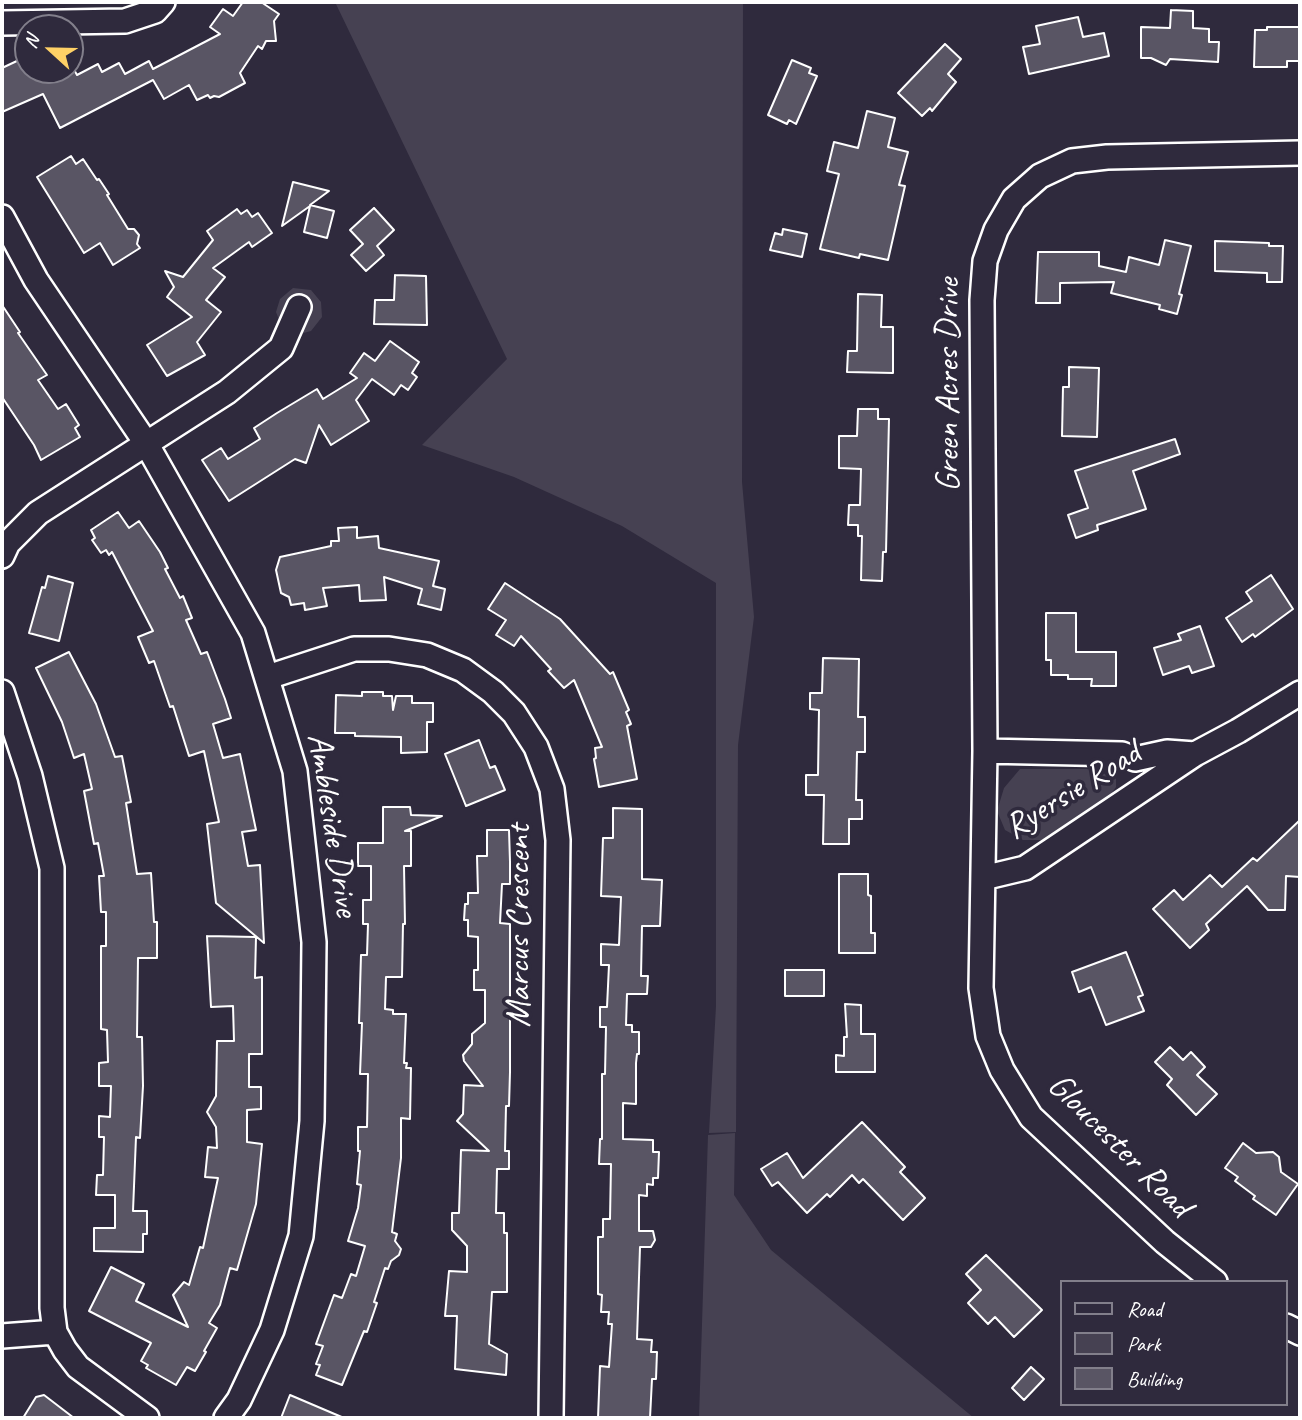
<!DOCTYPE html>
<html>
<head>
<meta charset="utf-8">
<style>
  body { margin:0 }
  #map { position:relative; width:1302px; height:1420px; overflow:hidden; background:#2f2a3d; font-family:Caveat,sans-serif }
  canvas { display:block }
  .frame { position:absolute; inset:0; border:4px solid #fff; pointer-events:none }
  .legend { position:absolute; left:1060px; top:1280px; width:228px; height:126px; box-sizing:border-box; background:#2f2a3d; border:2px solid #827f8b; margin:0; padding:9px 12px; list-style:none; font-size:21px; color:#fff }
  .legend li { display:flex; align-items:center; gap:14px; height:35px }
  .legend b { width:35px; border:2px solid #827f8b }
  .north { position:absolute; left:14px; top:14px; width:70px; height:70px; box-sizing:border-box; background:#2f2a3d; border:2px solid #827f8b; border-radius:50%; rotate:292deg; font-size:19px; font-weight:700; line-height:28px; text-align:center; color:#fff }
  .north::after { content:''; display:block; margin:auto; width:24px; height:32px; background:#ffd166; clip-path:polygon(50% 0,100% 100%,50% 72%,0 100%) }
</style>
</head>
<body>
<div id="map">
<canvas width="1302" height="1420"></canvas>
<div class="frame"></div>
<ul class="legend">
<li><b style="height:9px;background:#2f2a3d"></b>Road</li>
<li><b style="height:19px;background:#464152"></b>Park</li>
<li><b style="height:19px;background:#595564"></b>Building</li>
</ul>
<div class="north">N</div>
</div>
<script>
const context = document.querySelector('canvas').getContext('2d');
context.lineJoin = 'round';
function fill(path, color) { context.fillStyle = color; context.fill(path, 'evenodd'); }
const toPath = rows => new Path2D(rows.map(r => 'M' + r).join(''));
function strokePath(path, color, width, dash) { context.strokeStyle = color; context.lineWidth = width; context.lineCap = dash ? 'butt' : 'round'; context.setLineDash(dash || []); context.stroke(path); }
function write(font, color, halo, rows, align = 'center') {
  context.font = font + ' Caveat,sans-serif'; context.lineWidth = 7; context.setLineDash([]); context.textBaseline = 'middle'; context.strokeStyle = halo; context.fillStyle = color; for (const [text, x, y, turn = 0] of rows) {
    context.save(); context.translate(x, y); context.rotate((+turn || 0) * Math.PI / 180); context.textAlign = isNaN(turn) ? turn : align; if (halo) context.strokeText(text, 0, 0); context.fillText(text, 0, 0); context.restore();
  }
}
const green = toPath([
  [335,2,743,2,742,482,754,617,738,745,736,1132,709,1133,716,1006,716,583,622,526,514,477,422,445,507,359],
  [293,288,311,290,321,302,322,317,311,331,296,335,281,325,276,312,280,299],
  [1020,769,1087,769,1116,777,1116,787,1108,798,1042,840,1023,840,1005,830,997,811,1004,788],
  [735,1133,734,1195,771,1250,974,1418,699,1418,708,1135]
]);
const building = toPath([
  [243,2,261,2,279,14,274,21,276,41,266,41,262,49,258,46,240,73,245,83,219,97,214,96,210,98,208,95,197,100,189,85,164,99,153,80,60,128,43,94,2,112,2,68,19,60,23,70,70,70,72,66,77,75,98,64,102,72,119,63,125,74,149,61,153,69,220,34,210,27,223,9,233,16,243,2],
  [1171,10,1193,11,1193,28,1209,29,1209,42,1219,42,1218,62,1170,59,1166,65,1151,58,1141,58,1141,27,1170,28,1171,10],
  [1078,17,1083,37,1104,33,1109,56,1029,74,1023,47,1040,44,1036,26,1078,17],
  [1267,27,1300,27,1300,61,1287,61,1287,67,1254,67,1255,30,1267,30,1267,27],
  [945,44,961,59,948,74,956,82,932,111,930,108,922,116,898,93,945,44],
  [792,60,811,68,809,73,817,76,796,124,789,120,787,124,768,115,792,60],
  [867,111,895,118,888,147,908,152,899,185,905,186,888,260,860,254,859,258,820,249,839,174,827,171,834,142,858,148,867,111],
  [71,156,76,164,83,159,97,180,99,179,109,194,107,195,128,229,134,229,139,235,137,244,140,248,113,265,100,243,84,253,37,177,71,156],
  [293,182,329,191,310,205,334,211,327,238,304,232,310,206,282,226,293,182],
  [374,208,394,230,377,246,384,255,366,271,351,255,363,244,350,230,374,208],
  [237,209,241,214,247,210,252,217,258,213,272,233,252,247,249,242,213,268,225,277,206,300,221,312,197,342,205,355,167,376,147,345,192,317,167,297,174,287,165,271,183,277,213,240,207,231,237,209],
  [783,229,807,234,802,257,770,250,775,233,782,235,783,229],
  [1165,240,1191,246,1179,294,1182,295,1177,314,1159,309,1160,305,1111,293,1114,282,1060,283,1060,303,1036,303,1038,252,1099,252,1099,266,1126,272,1129,257,1159,265,1165,240],
  [1215,241,1269,243,1269,246,1283,246,1282,282,1267,282,1267,273,1215,271,1215,241],
  [395,275,426,276,427,325,374,324,375,300,394,300,395,275],
  [858,294,882,295,881,327,893,327,893,373,847,372,848,351,857,351,858,294],
  [2,305,20,332,18,333,47,375,38,380,58,409,66,404,79,425,75,428,80,437,41,460,34,445,2,397,2,305],
  [390,341,419,362,412,373,417,377,408,390,401,385,394,395,372,379,356,400,369,421,331,445,319,425,306,463,295,459,229,501,202,460,221,448,228,459,260,439,254,428,277,413,317,389,323,399,357,378,350,373,364,353,375,361,390,341],
  [1069,367,1099,368,1097,437,1062,436,1063,387,1069,387,1069,367],
  [858,409,878,409,878,419,889,419,886,552,883,552,882,581,861,580,862,536,858,536,858,525,848,525,849,505,860,505,861,469,839,468,839,436,857,436,858,409],
  [1175,439,1180,454,1133,471,1146,509,1097,525,1098,530,1076,538,1068,515,1088,508,1075,471,1175,439],
  [118,512,129,528,139,521,160,552,168,568,165,569,180,598,183,596,192,618,186,620,201,654,207,652,225,699,231,718,213,724,223,758,240,754,256,830,242,832,248,866,260,865,264,943,216,903,207,824,219,822,204,751,189,756,173,706,170,707,154,661,149,663,138,637,153,631,112,552,109,555,106,550,101,553,92,540,95,538,91,530,118,512],
  [357,527,357,538,378,536,379,548,439,561,433,586,445,589,441,610,418,604,422,589,384,577,386,600,360,601,359,585,323,588,327,606,305,610,304,603,291,605,289,597,281,593,276,570,280,557,331,546,331,541,339,541,338,528,357,527],
  [1271,575,1293,609,1255,637,1253,634,1242,642,1226,618,1252,601,1246,592,1271,575],
  [48,576,73,583,59,641,29,633,42,587,45,588,48,576],
  [505,583,560,619,610,674,613,672,629,710,626,712,631,724,627,726,637,779,599,787,594,759,596,758,595,748,602,747,574,680,564,688,548,671,551,669,521,636,514,646,496,635,506,620,488,609,505,583],
  [1046,613,1076,613,1076,652,1116,652,1116,686,1091,686,1092,679,1068,679,1068,675,1051,675,1051,660,1046,660,1046,613],
  [1200,626,1214,666,1192,673,1189,666,1163,675,1154,648,1181,640,1178,634,1200,626],
  [69,652,96,704,115,757,122,756,131,802,126,803,137,874,151,873,154,922,157,922,157,958,138,958,137,1037,142,1037,143,1086,140,1138,136,1137,133,1211,147,1211,147,1234,143,1234,143,1252,94,1251,94,1228,115,1228,115,1195,96,1195,97,1175,103,1175,104,1137,99,1137,99,1116,110,1117,111,1086,99,1086,99,1063,108,1062,107,1030,101,1029,101,946,106,946,106,912,101,912,99,876,104,876,98,843,94,844,84,791,92,789,84,754,74,758,62,722,36,668,69,652],
  [823,658,859,659,858,717,865,717,865,752,857,752,856,800,862,800,862,819,849,819,849,844,823,844,824,795,806,795,806,775,818,775,819,710,810,709,810,693,822,693,823,658],
  [362,692,383,692,383,696,392,696,393,710,396,696,412,696,412,703,433,703,433,722,427,722,427,752,401,753,401,737,355,736,355,733,335,733,336,695,362,696,362,692],
  [479,740,490,768,495,766,505,790,466,806,445,754,479,740],
  [383,807,410,807,411,815,442,816,405,831,411,831,411,866,404,866,405,924,403,924,402,977,386,977,385,1009,393,1010,393,1014,406,1014,404,1063,407,1063,406,1068,411,1068,410,1119,401,1118,401,1158,392,1232,397,1234,395,1241,401,1249,399,1255,391,1261,388,1269,385,1268,374,1302,377,1303,367,1332,364,1331,342,1385,316,1375,320,1365,316,1364,323,1346,316,1344,334,1295,342,1298,351,1274,356,1276,365,1246,348,1241,358,1208,361,1185,357,1184,360,1151,358,1151,358,1127,367,1127,368,1074,360,1074,362,1023,359,1023,361,955,367,955,368,924,363,924,363,900,371,900,371,866,358,866,358,843,383,843,383,807],
  [613,808,642,809,642,879,662,880,660,926,642,926,641,976,648,976,647,994,627,994,626,1025,632,1025,632,1032,639,1032,639,1054,637,1054,636,1063,636,1104,623,1103,623,1139,653,1140,653,1152,659,1152,658,1178,653,1178,653,1185,647,1184,647,1196,639,1195,639,1231,653,1231,655,1240,651,1247,640,1247,637,1339,652,1340,651,1352,657,1352,656,1379,652,1379,650,1418,598,1418,600,1366,609,1367,612,1324,608,1324,609,1312,601,1312,602,1295,598,1294,598,1237,603,1237,603,1219,610,1219,611,1164,599,1164,600,1139,602,1139,602,1074,605,1074,606,1027,600,1027,600,1007,607,1007,609,965,601,965,601,944,619,945,621,897,601,896,603,838,613,838,613,808],
  [1300,820,1300,877,1286,876,1285,910,1268,910,1247,886,1206,924,1209,930,1190,948,1153,909,1174,890,1183,900,1210,875,1222,887,1253,858,1257,861,1300,820],
  [487,830,509,830,510,862,510,884,502,884,500,923,510,924,510,1072,509,1106,506,1106,505,1151,509,1151,509,1169,497,1169,496,1213,504,1213,504,1233,507,1233,507,1292,492,1292,489,1344,507,1354,506,1375,455,1369,457,1316,445,1316,449,1271,467,1272,467,1246,452,1230,452,1213,459,1213,461,1150,489,1151,457,1121,463,1114,464,1085,483,1086,464,1061,463,1055,472,1044,472,1034,485,1023,485,990,474,990,474,970,478,970,478,937,468,936,468,920,464,920,465,904,468,904,468,893,478,893,477,856,487,856,487,830],
  [839,874,868,874,868,895,871,896,871,933,875,933,875,953,839,953,839,874],
  [207,936,256,937,255,978,262,977,262,1054,249,1054,249,1087,261,1087,261,1109,247,1110,247,1142,262,1144,256,1204,237,1270,230,1268,220,1305,209,1323,217,1328,204,1351,206,1352,195,1371,187,1367,176,1385,146,1368,148,1365,141,1361,151,1343,89,1311,111,1267,144,1284,136,1301,188,1327,173,1295,184,1282,189,1285,200,1247,203,1248,218,1178,205,1177,208,1147,217,1148,216,1127,207,1112,216,1096,217,1041,234,1041,233,1006,211,1007,207,936],
  [1126,952,1143,995,1138,997,1144,1011,1106,1025,1091,987,1079,992,1072,972,1126,952],
  [785,970,824,970,824,996,785,996,785,970],
  [845,1004,861,1005,861,1034,875,1034,875,1072,836,1072,836,1055,844,1056,844,1037,847,1037,845,1004],
  [1170,1047,1183,1060,1191,1052,1205,1067,1197,1075,1217,1094,1196,1115,1167,1085,1172,1079,1155,1062,1170,1047],
  [862,1122,905,1167,900,1172,925,1198,903,1220,863,1179,859,1183,852,1175,830,1197,827,1194,807,1213,778,1182,772,1186,761,1169,787,1153,803,1178,862,1122],
  [1243,1143,1256,1153,1273,1152,1279,1157,1281,1172,1298,1184,1276,1215,1253,1199,1255,1196,1235,1181,1238,1177,1225,1168,1243,1143],
  [986,1255,1042,1310,1014,1337,995,1317,988,1324,968,1303,981,1290,966,1274,986,1255],
  [1031,1367,1044,1379,1024,1400,1012,1388,1031,1367],
  [44,1395,74,1418,23,1418,36,1397,44,1395],
  [290,1395,344,1418,281,1418,290,1395]
]);
const street = toPath([
  [2,23,125,21,155,11,163,2],
  [2,217,36,280,146,443,253,633,295,771,314,942,312,1121,301,1236,272,1330,239,1400,226,1418],
  [2,556,8,543,38,513,227,392,281,348,299,307],
  [268,677,354,649,389,649,427,655,463,670,493,692,514,713,536,747,552,789,558,840,551,1418],
  [2,692,30,776,52,868,52,1308,55,1332,65,1350,78,1367,147,1418],
  [985,751,1122,754,1135,759,1167,752,1195,754],
  [983,878,1025,868,1195,754,1238,731,1300,693],
  [1215,1282,1165,1242,1031,1117,1002,1070,988,1036,981,988,985,751,982,300,985,261,996,230,1014,199,1040,176,1072,161,1107,157,1300,153],
  [1286,1326,1300,1333],
  [2,1336,55,1332]
]);
const streetNames = [
  ["Green Acres Drive",949,385,-90],
  ["Ryersie Road",1073,791,-32],
  ["Ambleside Drive",332,825,81],
  ["Marcus Crescent",520,926,-90],
  ["Gloucester Road",1119,1146,45]
];
fill(green, '#464152');
fill(building, '#595564');
strokePath(building, '#fff', 2);
strokePath(street, '#fff', 28);
strokePath(street, '#2f2a3d', 23);
write('35px', '#fff', '#2f2a3d', streetNames);
</script>
</body>
</html>
